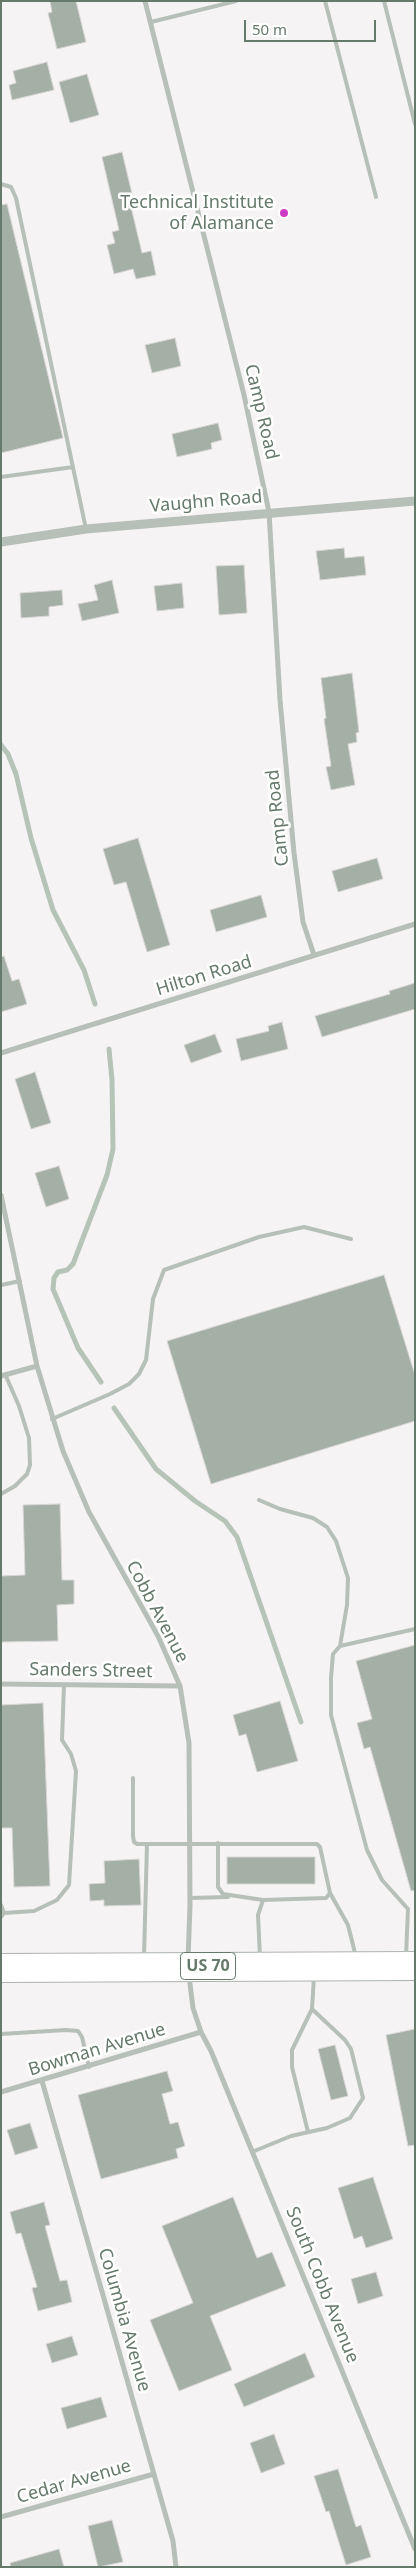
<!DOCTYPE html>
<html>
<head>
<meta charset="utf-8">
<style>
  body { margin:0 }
  #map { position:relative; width:416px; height:2568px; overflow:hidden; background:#f6f3f4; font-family:"Noto Sans",sans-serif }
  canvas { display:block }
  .frame { position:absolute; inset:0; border:2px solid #657a6a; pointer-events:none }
  .scale { position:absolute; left:244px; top:20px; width:132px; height:22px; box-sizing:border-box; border:2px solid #657a6a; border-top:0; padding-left:6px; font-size:15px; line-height:18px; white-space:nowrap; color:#657a6a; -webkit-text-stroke:4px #fff; paint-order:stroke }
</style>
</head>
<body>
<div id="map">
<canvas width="416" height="2568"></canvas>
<div class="frame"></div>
<div class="scale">50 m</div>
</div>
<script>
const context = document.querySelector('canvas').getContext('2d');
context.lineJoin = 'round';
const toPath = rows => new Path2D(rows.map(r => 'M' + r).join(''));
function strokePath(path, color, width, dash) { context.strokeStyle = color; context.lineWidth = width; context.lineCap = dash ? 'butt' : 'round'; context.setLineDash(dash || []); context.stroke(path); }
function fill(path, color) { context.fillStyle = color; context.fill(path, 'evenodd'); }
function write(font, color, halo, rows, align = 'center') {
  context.font = font + ' "Noto Sans",sans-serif'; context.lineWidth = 5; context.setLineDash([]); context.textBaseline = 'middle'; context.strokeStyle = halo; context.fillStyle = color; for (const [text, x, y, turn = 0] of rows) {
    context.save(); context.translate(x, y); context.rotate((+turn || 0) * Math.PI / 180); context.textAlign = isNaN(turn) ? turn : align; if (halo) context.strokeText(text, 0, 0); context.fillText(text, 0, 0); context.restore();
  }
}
const stream = toPath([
  [1,745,8,754,16,774,31,838,53,910,84,970,95,1004],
  [101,1382,78,1348,53,1289,54,1278,58,1272,67,1270,73,1264,107,1175,113,1149,112,1080,109,1049],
  [114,1408,156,1469,195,1501,225,1521,237,1537,301,1722]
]);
const building = toPath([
  [50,1,76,1,86,42,57,49,48,13,52,12,50,1],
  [47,62,54,90,12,100,9,85,16,83,13,71,47,62],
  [87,74,99,115,70,123,59,82,87,74],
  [122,152,135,206,131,207,142,253,151,251,156,275,136,279,133,269,114,274,107,245,115,243,112,232,119,230,102,157,122,152],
  [7,204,63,438,1,453,1,205,7,204],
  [175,338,181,366,152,373,145,345,175,338],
  [218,423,222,440,211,443,212,449,177,457,172,434,218,423],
  [344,548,345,558,364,556,366,575,320,580,316,551,344,548],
  [244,565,247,613,219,615,216,566,244,565],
  [112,580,119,613,82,621,78,604,98,600,94,585,112,580],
  [182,583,184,608,157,611,154,586,182,583],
  [62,590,63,605,49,607,49,616,21,618,20,593,62,590],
  [352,673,359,732,356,733,357,742,348,744,355,785,331,790,326,767,331,766,324,719,326,718,321,678,352,673],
  [138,838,170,945,147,952,126,882,114,885,103,849,138,838],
  [377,858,383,879,338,892,332,871,377,858],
  [261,895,267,917,216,932,210,910,261,895],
  [4,956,12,981,19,979,27,1004,1,1012,1,957,4,956],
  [415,983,415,1009,322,1037,315,1016,390,994,389,991,415,983],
  [282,1022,288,1049,241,1061,236,1039,269,1031,268,1026,282,1022],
  [215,1034,222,1052,191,1063,184,1045,215,1034],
  [35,1072,51,1123,31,1129,15,1079,35,1072],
  [59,1166,69,1199,46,1207,35,1173,59,1166],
  [384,1275,415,1375,415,1421,211,1484,167,1341,384,1275],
  [60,1504,62,1580,74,1580,74,1604,57,1605,58,1641,1,1642,1,1576,25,1575,23,1505,60,1504],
  [415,1645,415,1890,411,1891,370,1747,364,1749,357,1723,372,1719,356,1661,415,1645],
  [280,1701,298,1761,257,1772,246,1734,239,1736,233,1715,280,1701],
  [43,1703,50,1886,14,1887,12,1828,1,1828,1,1705,43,1703],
  [227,1857,315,1857,315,1884,227,1884,227,1857],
  [139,1859,141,1905,104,1906,104,1900,90,1901,89,1884,105,1883,104,1861,139,1859],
  [415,2029,415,2145,408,2146,386,2035,415,2029],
  [335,2045,348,2096,331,2100,318,2049,335,2045],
  [167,2071,173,2091,162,2094,170,2124,178,2122,185,2146,176,2149,178,2158,101,2179,78,2095,167,2071],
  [30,2123,38,2148,15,2155,7,2130,30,2123],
  [373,2177,393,2239,366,2248,362,2236,354,2239,338,2188,373,2177],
  [233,2197,257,2258,272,2252,286,2286,210,2316,232,2370,179,2391,150,2320,193,2303,162,2226,233,2197],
  [44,2202,50,2225,45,2226,60,2281,67,2280,72,2302,38,2311,32,2288,37,2287,21,2233,16,2234,10,2212,44,2202],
  [376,2272,383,2296,358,2304,351,2279,376,2272],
  [72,2336,78,2355,52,2363,46,2344,72,2336],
  [305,2353,315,2377,244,2407,234,2384,305,2353],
  [101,2397,107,2417,67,2429,61,2408,101,2397],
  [274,2434,285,2464,261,2473,250,2443,274,2434],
  [338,2469,356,2527,361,2525,371,2557,346,2565,329,2511,326,2512,314,2476,338,2469],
  [112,2520,123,2562,98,2567,88,2526,112,2520],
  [59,2549,64,2567,11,2567,10,2563,59,2549]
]);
const service = toPath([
  [325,1,376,197],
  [384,1,415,124],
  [151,22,236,1],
  [1,184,11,187,16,198,86,529],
  [1,477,73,467],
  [1,1285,20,1281],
  [52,1419,110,1394,129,1384,139,1374,146,1360,153,1299,164,1270,259,1237,304,1227,351,1239],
  [1,1494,15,1486,27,1474,30,1465,29,1438,19,1406,5,1374],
  [259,1500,280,1509,313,1518,327,1527,336,1541,348,1578,347,1605,340,1646],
  [133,1778,133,1836,134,1842,137,1844,317,1844,320,1847,330,1893,348,1925,356,1957],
  [218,1843,218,1887,223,1894,263,1900,326,1898,330,1893],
  [190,1898,228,1897],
  [1,1905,4,1913],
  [1,1917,4,1913,34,1911,57,1900,69,1885,76,1771,71,1754,62,1740,64,1685],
  [406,1956,408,1909,382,1880,367,1850,331,1715,331,1678,333,1654,340,1646,415,1629],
  [144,1957,147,1844],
  [260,1957,258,1915,263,1900],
  [1,2034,66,2030,78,2031,82,2037,89,2067],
  [308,2132,292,2067,292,2050,312,2009],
  [252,2152,291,2136,327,2128,350,2118,363,2098,351,2049,345,2040,312,2009,314,1976]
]);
const minor = toPath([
  [145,1,244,395,269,512,280,700,294,853,303,922,314,955],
  [1,1053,415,924],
  [1,1195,37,1366,63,1451,89,1512,158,1636,180,1686,189,1743,190,1906,188,1960],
  [1,1376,37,1366],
  [1,1684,180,1686],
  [189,1976,193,2008,201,2032,211,2051,415,2549],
  [42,2081,173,2541,176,2567],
  [1,2092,201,2032],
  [1,2517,154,2474]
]);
const tertiary = toPath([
  [1,542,86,529,415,501]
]);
const primary = toPath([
  [1,1968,415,1966]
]);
const markers = [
  [284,213,5,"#cc3dc3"]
];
const shields = [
  [208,1966,55]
];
const shieldNames = [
  ["US 70",208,1966]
];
const poiNames = [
  ["Technical Institute",274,203],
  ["of Alamance",274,224]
];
const streetNames = [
  ["Camp Road",261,412,77],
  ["Vaughn Road",206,502,-5],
  ["Camp Road",278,818,-96],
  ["Hilton Road",204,976,-17],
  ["Cobb Avenue",157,1612,62],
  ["Sanders Street",91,1671,1],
  ["Bowman Avenue",97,2050,-17],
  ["South Cobb Avenue",322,2285,68],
  ["Columbia Avenue",124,2320,74],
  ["Cedar Avenue",74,2482,-16]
];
strokePath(stream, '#b6c4b8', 5);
fill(building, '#a4afa6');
strokePath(building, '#d8d6d6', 1);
strokePath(primary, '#acb4ae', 30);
strokePath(service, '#b7bfb9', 4);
strokePath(minor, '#b7bfb9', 5);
strokePath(tertiary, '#b7bfb9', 9);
strokePath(primary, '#fff', 28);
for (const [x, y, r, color] of markers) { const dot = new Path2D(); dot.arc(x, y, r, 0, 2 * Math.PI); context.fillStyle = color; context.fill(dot); strokePath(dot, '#fff', 2); }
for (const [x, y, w] of shields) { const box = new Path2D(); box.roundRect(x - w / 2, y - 13.5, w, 27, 4); context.fillStyle = '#fff'; context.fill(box); strokePath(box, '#657a6a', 1); }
write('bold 16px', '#657a6a', null, shieldNames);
write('18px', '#657a6a', '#fff', poiNames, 'right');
write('18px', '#657a6a', '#fff', streetNames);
</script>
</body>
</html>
